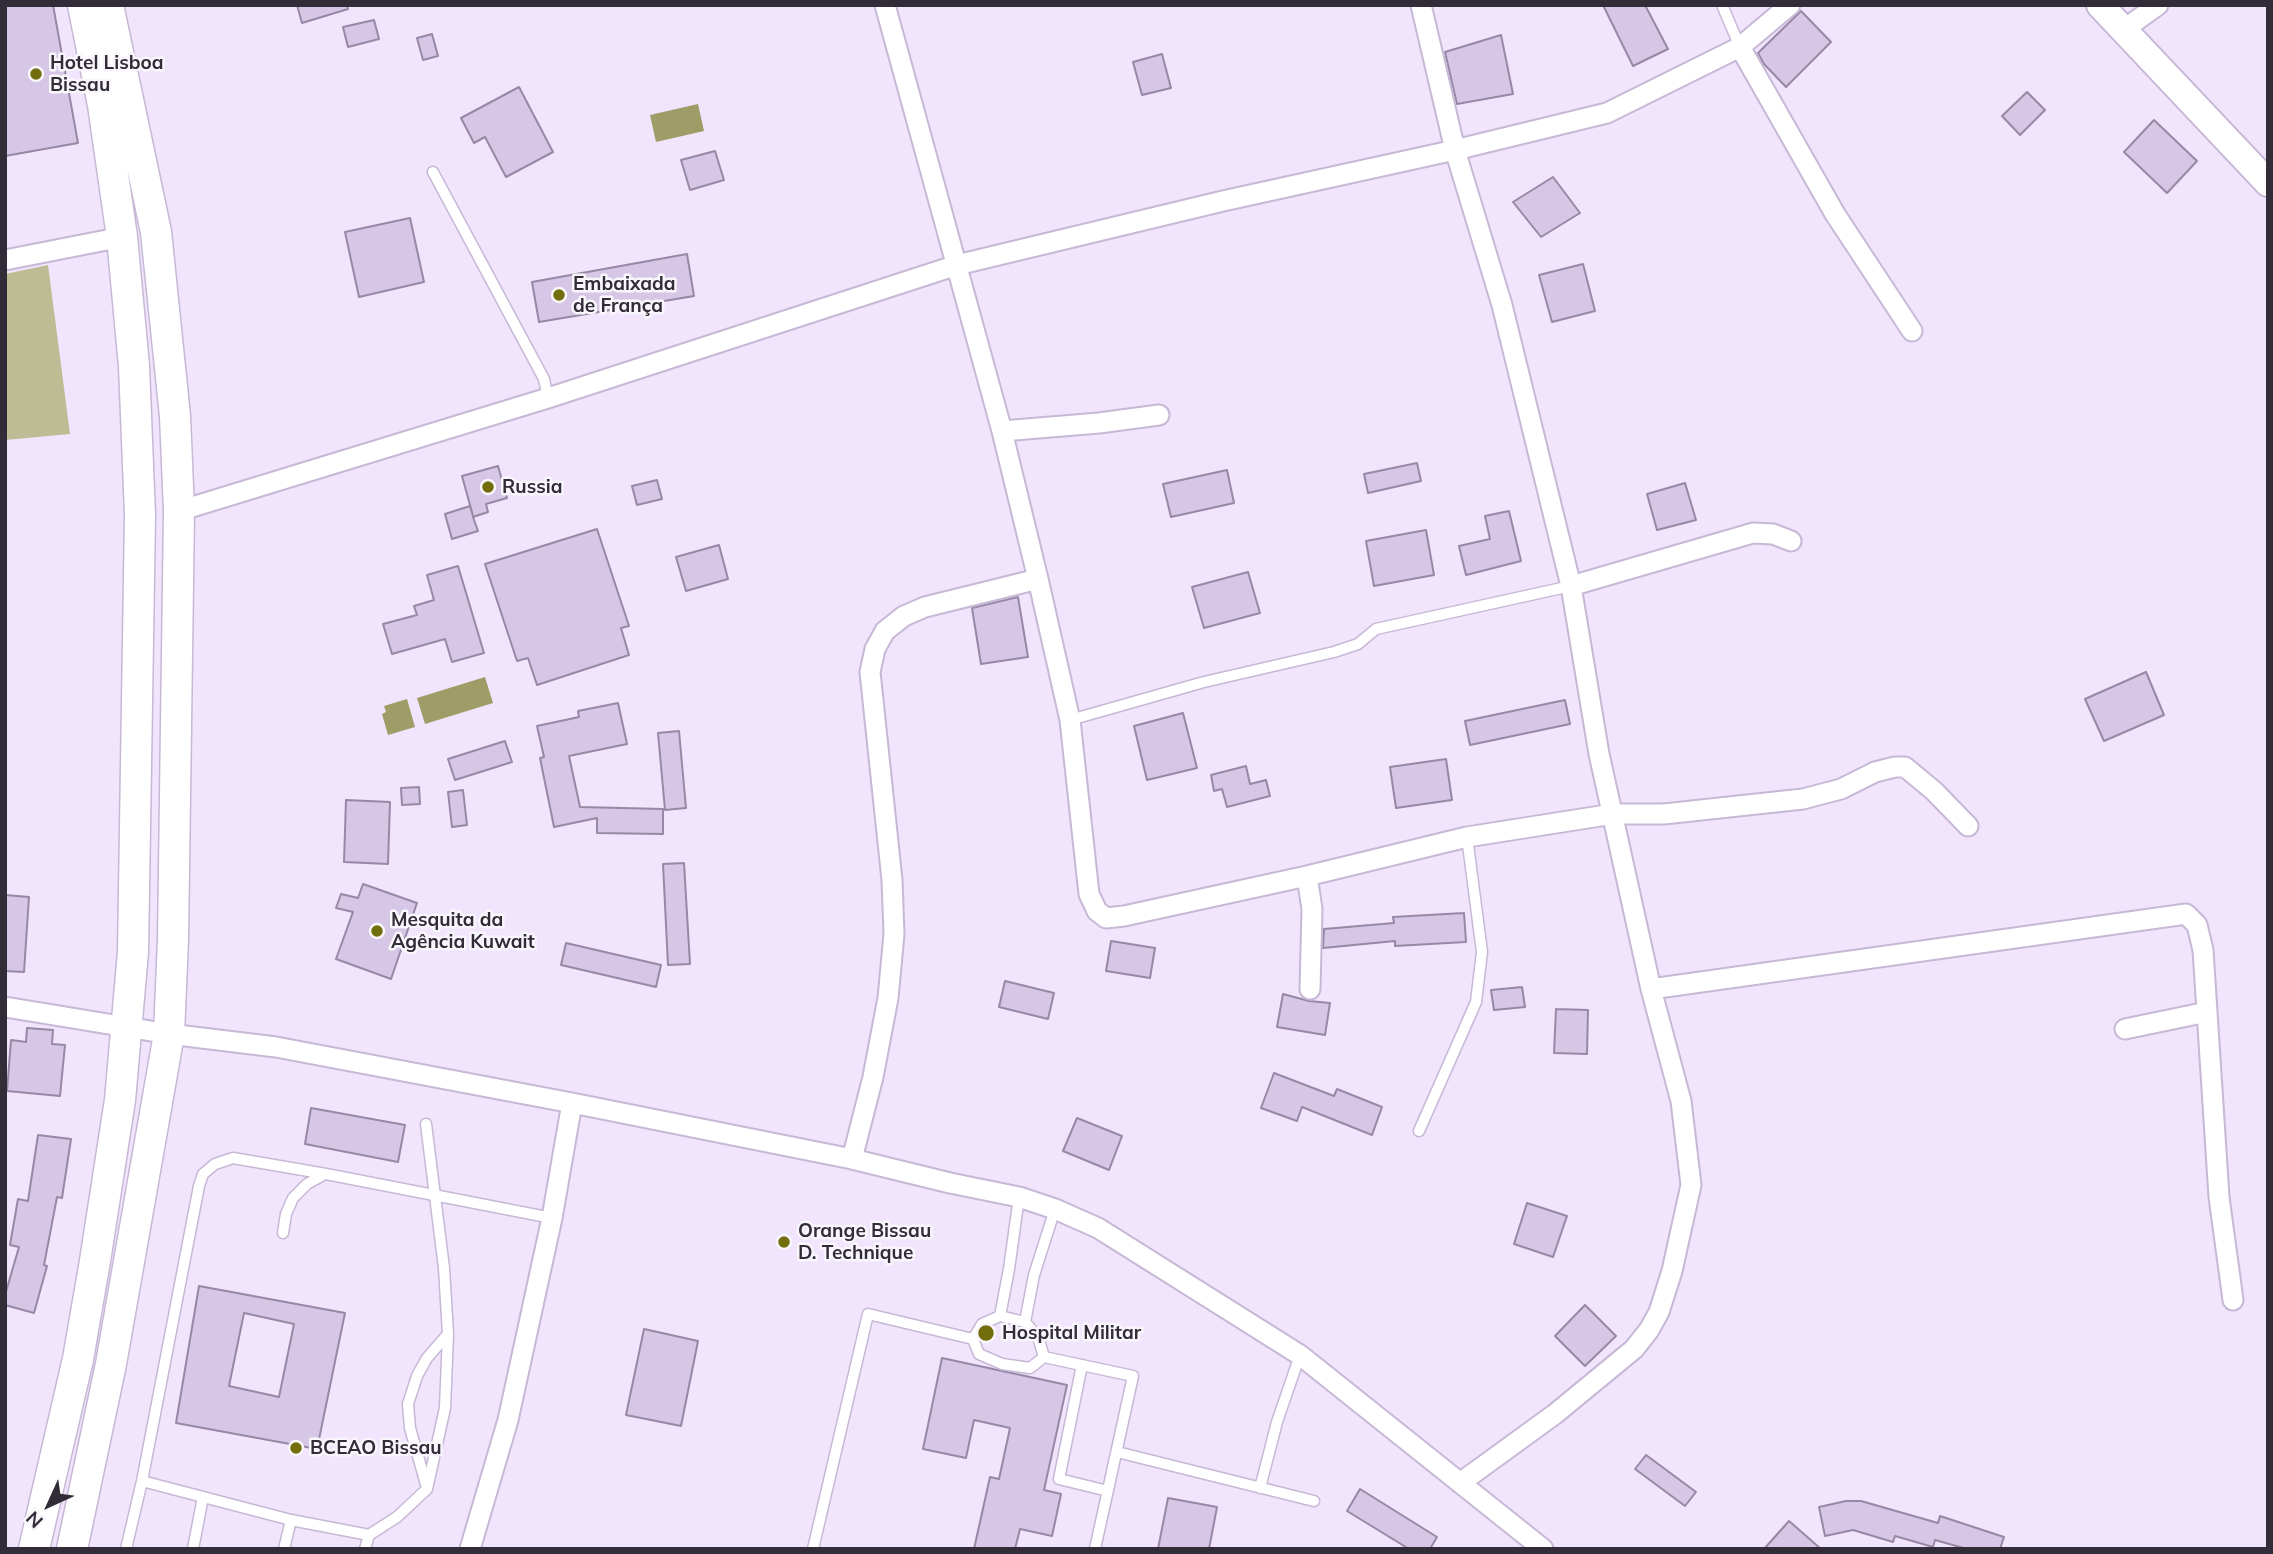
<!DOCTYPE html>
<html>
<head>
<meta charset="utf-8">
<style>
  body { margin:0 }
  #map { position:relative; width:2273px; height:1554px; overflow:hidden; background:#f1e4fd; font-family:Mulish,sans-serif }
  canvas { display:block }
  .frame { position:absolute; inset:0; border:7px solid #322c38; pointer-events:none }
  .north { position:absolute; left:14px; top:1470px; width:70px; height:70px; -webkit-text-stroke:5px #f9f6fc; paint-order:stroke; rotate:225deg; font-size:19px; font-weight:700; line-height:28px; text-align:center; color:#322c38 }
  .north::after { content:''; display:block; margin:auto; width:24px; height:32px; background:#322c38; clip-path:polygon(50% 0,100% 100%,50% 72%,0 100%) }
</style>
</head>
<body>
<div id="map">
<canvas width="2273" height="1554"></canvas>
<div class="frame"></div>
<div class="north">N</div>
</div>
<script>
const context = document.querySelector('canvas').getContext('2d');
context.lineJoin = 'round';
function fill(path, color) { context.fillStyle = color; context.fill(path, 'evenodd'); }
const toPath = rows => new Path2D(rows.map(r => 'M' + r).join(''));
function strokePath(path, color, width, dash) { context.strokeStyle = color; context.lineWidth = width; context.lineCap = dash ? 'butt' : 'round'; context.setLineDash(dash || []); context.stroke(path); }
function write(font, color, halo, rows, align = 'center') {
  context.font = font + ' Mulish,sans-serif'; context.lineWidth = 5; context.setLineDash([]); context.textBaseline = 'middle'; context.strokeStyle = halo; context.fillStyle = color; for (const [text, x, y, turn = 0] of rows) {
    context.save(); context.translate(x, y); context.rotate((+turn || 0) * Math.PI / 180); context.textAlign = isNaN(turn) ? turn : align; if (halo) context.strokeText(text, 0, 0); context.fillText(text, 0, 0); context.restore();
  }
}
const green = toPath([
  [48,265,70,434,5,440,5,274]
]);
const water = toPath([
  [698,104,704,131,656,142,650,115],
  [485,677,493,703,425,724,417,698],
  [407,699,415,727,388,735,382,714,386,712,384,706]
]);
const building = toPath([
  [5,5,53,5,78,143,5,156,5,5],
  [297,5,347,5,348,9,302,23,297,5],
  [1603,5,1645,5,1668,49,1633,66,1603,5],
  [1801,11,1831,42,1786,87,1764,64,1758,53,1801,11],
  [374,20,379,39,348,47,343,27,374,20],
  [432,34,438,56,423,60,417,38,432,34],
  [1501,35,1513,94,1457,104,1445,52,1501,35],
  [1162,54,1171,88,1142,95,1133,62,1162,54],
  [519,87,553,152,506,177,485,137,474,143,461,118,519,87],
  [2027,92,2045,110,2020,135,2002,116,2027,92],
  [2154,120,2197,161,2167,193,2124,152,2154,120],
  [715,151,724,180,690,190,681,160,715,151],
  [1553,177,1580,213,1541,237,1513,202,1553,177],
  [410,218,424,282,359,297,345,232,410,218],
  [687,254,694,296,539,322,532,282,687,254],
  [1583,264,1595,311,1552,322,1539,275,1583,264],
  [1417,463,1421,481,1368,493,1364,474,1417,463],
  [498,466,507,498,486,504,488,512,473,517,478,531,452,539,445,514,470,506,473,516,462,476,498,466],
  [1227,470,1234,503,1171,517,1163,484,1227,470],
  [657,480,662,499,637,505,632,486,657,480],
  [1685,483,1696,520,1657,530,1647,494,1685,483],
  [1509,511,1521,561,1466,575,1459,546,1490,539,1485,516,1509,511],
  [597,529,629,626,621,628,629,655,537,685,528,658,517,661,485,564,597,529],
  [1426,530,1434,575,1374,586,1366,541,1426,530],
  [719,545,728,579,686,591,676,557,719,545],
  [458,566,484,653,452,662,445,639,392,654,383,624,417,615,414,606,434,600,427,575,458,566],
  [1248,572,1260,613,1204,628,1192,587,1248,572],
  [1018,597,1028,657,981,664,972,608,1018,597],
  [2146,672,2164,715,2104,741,2085,699,2146,672],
  [1565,700,1570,724,1470,745,1465,721,1565,700],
  [618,703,627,744,569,756,580,807,663,809,663,834,597,833,597,818,554,827,540,758,544,757,537,726,579,717,578,711,618,703],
  [1183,713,1197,768,1147,780,1134,726,1183,713],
  [679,731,686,808,665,810,658,733,679,731],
  [505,741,512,762,455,780,448,759,505,741],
  [1446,759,1452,800,1396,808,1390,767,1446,759],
  [1246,766,1250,784,1266,780,1270,796,1227,807,1222,789,1214,791,1211,775,1246,766],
  [419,787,420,804,402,805,401,788,419,787],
  [463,790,467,825,452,827,448,792,463,790],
  [346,800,390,802,388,864,344,862,346,800],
  [684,863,690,964,668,965,663,864,684,863],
  [363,884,417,903,391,979,336,959,353,912,336,908,341,894,358,898,363,884],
  [5,895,29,897,24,972,5,971,5,895],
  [1464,913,1466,942,1395,946,1395,941,1323,948,1324,929,1394,923,1393,917,1464,913],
  [1111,941,1155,948,1150,978,1106,971,1111,941],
  [566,943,661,965,656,987,561,965,566,943],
  [1005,981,1054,993,1048,1019,999,1007,1005,981],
  [1522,987,1525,1007,1494,1010,1491,990,1522,987],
  [1283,994,1309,1001,1330,1003,1325,1035,1277,1027,1283,994],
  [1556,1009,1588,1010,1587,1054,1554,1053,1556,1009],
  [27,1028,53,1030,52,1044,65,1045,60,1096,7,1091,11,1040,26,1042,27,1028],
  [1274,1073,1334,1096,1337,1089,1382,1107,1372,1135,1302,1107,1297,1121,1261,1108,1274,1073],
  [311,1108,405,1125,398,1162,305,1144,311,1108],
  [1077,1118,1122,1136,1109,1170,1063,1151,1077,1118],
  [38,1135,71,1139,62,1198,57,1197,44,1265,47,1266,34,1313,5,1305,5,1295,19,1247,10,1245,18,1199,28,1201,38,1135],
  [1527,1203,1567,1216,1553,1257,1514,1244,1527,1203],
  [199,1286,345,1313,317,1449,176,1423,199,1286],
  [244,1313,294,1324,279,1397,229,1386,244,1313],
  [1585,1305,1616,1336,1585,1366,1555,1336,1585,1305],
  [644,1329,698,1341,681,1426,626,1415,644,1329],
  [942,1358,1067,1385,1044,1490,1061,1494,1052,1536,1020,1529,1015,1549,974,1549,990,1477,999,1479,1010,1428,974,1420,966,1458,923,1449,942,1358],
  [1646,1455,1696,1492,1685,1506,1635,1469,1646,1455],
  [1360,1489,1437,1537,1430,1549,1409,1549,1347,1511,1360,1489],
  [1168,1498,1217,1507,1209,1549,1158,1549,1168,1498],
  [1846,1501,1861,1501,1938,1523,1940,1516,2004,1537,2000,1549,1967,1549,1935,1540,1933,1547,1895,1536,1893,1542,1853,1530,1825,1536,1819,1507,1846,1501],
  [1789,1521,1821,1549,1764,1549,1789,1521]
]);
const lane = toPath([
  [1722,5,1740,47],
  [433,172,544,379,548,398],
  [1070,720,1204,682,1334,652,1358,644,1376,629,1571,586],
  [1419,1131,1476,1002,1482,952,1467,837],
  [283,1233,286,1214,293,1198,307,1184,325,1174],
  [1000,1316,1009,1269,1019,1197],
  [1025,1322,1034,1275,1055,1209],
  [1044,1357,1038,1337,1025,1322,1000,1316,982,1324,973,1339,979,1354,1002,1364,1030,1368,1044,1357,1133,1376,1095,1549],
  [1082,1365,1059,1479,1108,1491],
  [1117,1452,1314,1501],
  [142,1481,291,1520,369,1535,365,1549],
  [427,1488,410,1428,408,1404,417,1376,427,1358,448,1334],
  [1260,1488,1277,1422,1300,1355],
  [369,1535,397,1517,427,1489,445,1408,448,1334,444,1268,426,1124],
  [126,1549,142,1481,199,1186,203,1174,215,1164,233,1158,326,1174,552,1218],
  [193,1549,203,1497],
  [284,1549,291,1520],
  [813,1549,868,1314,973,1339]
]);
const street = toPath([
  [885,5,1002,431,1038,579,1070,720,1089,894,1097,911,1106,918,1124,916,1307,876,1467,837,1613,814,1664,814,1803,799,1841,789,1875,772,1895,767,1905,767,1934,791,1968,826],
  [1421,5,1455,150,1502,305,1571,586,1599,754,1651,989,1681,1101,1691,1185,1672,1271,1659,1312,1649,1330,1634,1349,1555,1414,1460,1483],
  [2123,30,2158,5],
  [1740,47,1835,214,1912,331],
  [5,260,122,237],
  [1002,431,1099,423,1159,415],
  [179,511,548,398,957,265,1223,201,1455,150,1607,113,1740,47,1790,5],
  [1571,586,1753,533,1773,534,1791,541],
  [1307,876,1312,909,1310,989],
  [1651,989,2186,914,2197,925,2203,950,2219,1197,2233,1300],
  [5,1007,169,1034,276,1047,572,1103,852,1159,950,1183,1019,1197,1055,1209,1098,1228,1300,1355,1543,1549],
  [2125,1029,2207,1012],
  [852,1159,873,1077,888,998,894,934,892,880,870,672,875,649,885,631,904,616,925,607,1038,579],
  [470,1549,508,1420,552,1218,572,1103]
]);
const secondary = toPath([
  [2100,5,2268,183]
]);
const primary = toPath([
  [34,1549,78,1359,95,1261,120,1100,133,952,140,515,134,366,122,237,103,105,83,5],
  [72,1549,111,1364,169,1034,173,940,179,511,175,416,156,232,108,5]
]);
const markers = [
  [36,74,7,"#726e0d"],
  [559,295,7,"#726e0d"],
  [488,487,7,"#726e0d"],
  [377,931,7,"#726e0d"],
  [784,1242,7,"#726e0d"],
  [986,1333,9,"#726e0d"],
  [296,1448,7,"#726e0d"]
];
const poiNames = [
  ["Hotel Lisboa",50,63],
  ["Bissau",50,85],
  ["Embaixada",573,284],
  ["de França",573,306],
  ["Russia",502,487],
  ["Mesquita da",391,920],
  ["Agência Kuwait",391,942],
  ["Orange Bissau",798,1231],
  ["D. Technique",798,1253],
  ["Hospital Militar",1002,1333],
  ["BCEAO Bissau",310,1448]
];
fill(green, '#bcbc95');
fill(water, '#9f9d67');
fill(building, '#d7c7e6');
strokePath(building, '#9788a5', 2);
strokePath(lane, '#c7b8d6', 13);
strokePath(street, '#c7b8d6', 23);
strokePath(secondary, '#c7b8d6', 30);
strokePath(primary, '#c7b8d6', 33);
strokePath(lane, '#fff', 10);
strokePath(street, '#fff', 19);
strokePath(secondary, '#fff', 26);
strokePath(primary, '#fff', 30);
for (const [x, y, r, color] of markers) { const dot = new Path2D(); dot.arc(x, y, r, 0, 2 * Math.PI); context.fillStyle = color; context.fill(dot); strokePath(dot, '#f9f6fc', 2.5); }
write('bold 19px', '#322c38', '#f9f6fc', poiNames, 'left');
</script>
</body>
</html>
